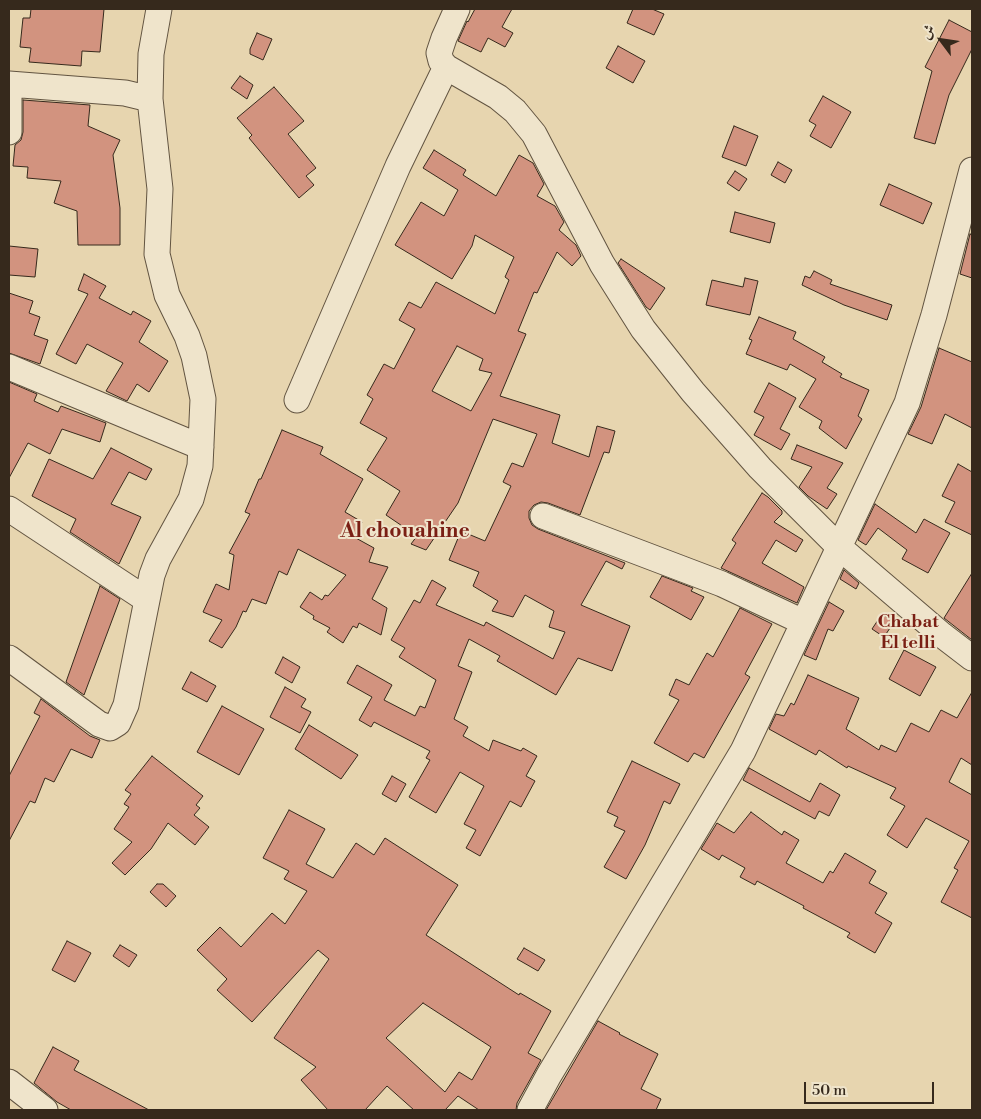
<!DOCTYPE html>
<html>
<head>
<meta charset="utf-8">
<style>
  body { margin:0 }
  #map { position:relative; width:981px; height:1119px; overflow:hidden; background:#e7d5af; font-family:"Libre Bodoni",Amiri,serif }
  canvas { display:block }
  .frame { position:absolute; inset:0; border:10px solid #36291c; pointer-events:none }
  .north { position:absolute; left:916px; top:15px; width:50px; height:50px; -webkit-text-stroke:4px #efe4cb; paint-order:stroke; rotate:301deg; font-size:14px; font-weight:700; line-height:20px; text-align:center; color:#36291c }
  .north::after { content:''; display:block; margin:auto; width:18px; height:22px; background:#36291c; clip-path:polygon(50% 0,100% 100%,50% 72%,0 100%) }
  .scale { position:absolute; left:804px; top:1082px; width:130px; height:22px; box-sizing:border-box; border:2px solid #36291c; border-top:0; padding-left:6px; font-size:15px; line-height:18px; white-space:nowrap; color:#36291c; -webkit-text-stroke:4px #efe4cb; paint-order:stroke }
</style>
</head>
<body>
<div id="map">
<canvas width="981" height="1119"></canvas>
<div class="frame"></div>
<div class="north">ش</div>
<div class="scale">50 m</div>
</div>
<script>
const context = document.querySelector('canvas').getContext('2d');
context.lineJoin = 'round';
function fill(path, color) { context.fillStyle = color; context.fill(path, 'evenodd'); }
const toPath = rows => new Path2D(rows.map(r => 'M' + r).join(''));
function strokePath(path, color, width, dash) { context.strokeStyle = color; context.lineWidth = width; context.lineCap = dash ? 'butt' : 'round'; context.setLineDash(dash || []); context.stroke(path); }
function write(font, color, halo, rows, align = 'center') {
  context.font = font + ' "Libre Bodoni",serif'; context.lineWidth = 4; context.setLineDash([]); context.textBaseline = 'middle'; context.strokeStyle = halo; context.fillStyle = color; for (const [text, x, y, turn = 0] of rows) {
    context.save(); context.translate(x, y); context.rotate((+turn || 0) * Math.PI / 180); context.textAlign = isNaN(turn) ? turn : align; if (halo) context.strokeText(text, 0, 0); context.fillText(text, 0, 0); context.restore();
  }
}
const building = toPath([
  [31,9,104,9,100,52,82,51,81,66,29,62,31,48,20,47,23,18,30,18,31,9],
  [475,9,512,9,502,27,513,33,505,47,488,38,481,52,458,41,467,21,468,22,475,9],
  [633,9,652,9,664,14,654,35,627,23,633,9],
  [949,20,972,32,972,49,949,95,935,144,914,138,932,71,925,67,949,20],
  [257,33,272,39,263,60,250,54,250,49,257,33],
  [618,46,645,61,633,83,606,68,618,46],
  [240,76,253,85,247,99,231,88,240,76],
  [274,87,304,121,288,134,316,168,306,176,314,185,299,198,249,138,252,135,237,118,274,87],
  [823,96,851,112,831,148,810,136,816,125,809,121,823,96],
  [23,100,90,105,88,126,120,140,113,155,120,208,120,245,78,245,77,211,54,203,61,181,27,178,28,167,13,166,15,145,21,140,23,132,23,100],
  [734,126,758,136,746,166,722,157,734,126],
  [434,150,466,170,463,175,496,196,519,155,533,163,544,184,537,196,555,206,564,222,559,230,576,245,581,256,572,266,557,252,537,293,534,292,518,331,526,334,500,396,560,415,552,443,589,457,597,426,615,431,609,453,604,452,580,515,548,503,541,502,534,505,529,511,529,518,532,525,538,529,625,563,622,569,606,561,581,605,630,626,612,671,578,658,556,695,497,661,500,656,469,639,458,666,472,672,454,719,468,727,463,736,489,751,493,740,521,751,523,748,537,756,526,776,535,781,521,807,510,801,480,856,466,848,476,830,464,824,484,786,460,772,436,813,409,797,430,760,426,758,430,751,374,722,371,727,359,720,372,697,347,683,357,665,392,685,384,700,415,716,420,706,425,708,436,680,399,657,405,648,391,640,414,600,420,603,432,580,446,588,436,605,484,626,486,622,553,659,565,632,549,627,554,611,525,595,513,617,492,611,498,601,473,586,479,572,449,560,461,531,485,541,511,486,503,482,512,463,523,467,537,434,493,419,458,503,426,550,411,544,417,536,386,515,400,491,367,470,387,438,360,423,373,399,367,395,384,364,394,369,415,329,399,320,409,302,421,308,436,282,495,314,509,280,505,277,514,257,475,235,472,246,452,279,395,245,421,202,444,216,458,190,423,168,434,150],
  [457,346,483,359,479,370,492,373,471,411,432,391,457,346],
  [778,162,792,170,785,183,771,175,778,162],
  [735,171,747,179,739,191,727,183,735,171],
  [889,184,932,203,923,224,880,205,889,184],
  [735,212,775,223,770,243,730,232,735,212],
  [970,234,972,235,972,278,960,274,970,234],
  [9,246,38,249,35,277,9,275,9,246],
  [621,259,665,288,650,310,646,307,618,263,621,259],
  [814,271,832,280,830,284,892,305,887,320,844,305,802,285,805,276,810,278,814,271],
  [84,274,106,286,99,298,131,315,133,311,151,321,139,342,168,361,149,392,137,384,127,401,106,391,123,363,87,344,76,364,56,354,88,294,78,290,84,274],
  [745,278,758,281,750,315,706,305,712,280,743,287,745,278],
  [9,293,33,301,29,313,40,317,34,335,48,340,40,364,9,353,9,293],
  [759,317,796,332,793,339,825,357,822,362,842,374,840,377,869,390,858,416,862,419,846,449,819,428,822,421,799,407,816,379,790,364,787,370,746,354,752,340,749,339,759,317],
  [939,348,972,362,972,428,945,414,932,444,908,434,921,407,939,348],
  [9,382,37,394,34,401,58,412,61,406,106,423,100,442,62,429,50,454,28,443,9,478,9,382],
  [769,383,796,398,780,429,790,434,781,450,754,435,764,417,754,412,769,383],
  [282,430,323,447,320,454,363,479,345,512,362,522,354,537,374,548,369,562,388,567,372,599,387,608,381,635,359,623,357,628,353,626,343,643,327,632,330,628,313,619,314,616,300,607,310,592,322,600,325,595,328,596,346,575,298,549,287,575,279,571,266,604,252,599,246,612,243,611,236,627,222,648,209,641,222,620,203,612,216,584,229,590,234,555,229,553,250,514,245,512,259,479,261,479,282,430],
  [797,445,843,463,827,488,837,494,827,509,808,496,799,487,812,467,791,459,797,445],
  [111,448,152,469,146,480,129,472,111,504,141,517,119,564,70,532,76,519,32,496,49,459,93,479,111,448],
  [958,464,972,472,972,535,945,522,955,502,942,496,958,464],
  [762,493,768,497,782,511,782,514,774,522,803,540,796,552,776,540,762,563,804,587,797,603,721,568,736,543,732,540,762,493],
  [875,504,916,533,924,519,950,533,928,573,902,559,907,550,878,528,866,545,858,540,875,504],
  [844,570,859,583,856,589,840,579,844,570],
  [972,573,972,640,944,618,972,573],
  [662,576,693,588,691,591,704,597,691,620,650,597,662,576],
  [100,586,120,599,84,695,66,682,100,586],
  [829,602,844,611,833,631,828,629,816,660,804,655,829,602],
  [740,608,772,624,745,674,750,677,704,758,694,753,688,762,654,743,679,700,669,695,676,679,689,685,707,653,713,657,740,608],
  [882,614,894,622,884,637,872,629,882,614],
  [904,650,936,667,920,696,889,679,904,650],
  [283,657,300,667,292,683,275,673,283,657],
  [191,672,216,686,207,702,182,689,191,672],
  [808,675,859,698,846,729,879,750,881,745,896,752,911,723,929,732,941,710,957,718,972,692,972,765,961,758,949,782,972,795,972,918,941,902,958,870,954,868,969,841,926,818,907,848,887,835,905,806,890,798,896,788,848,766,847,768,819,750,816,755,769,729,776,714,784,716,791,703,794,705,808,675],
  [285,687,306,699,301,707,311,712,300,733,270,717,285,687],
  [41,699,90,736,100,740,92,758,71,749,54,782,45,778,35,803,30,801,9,841,9,776,40,716,34,713,41,699],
  [222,706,264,729,239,775,197,752,222,706],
  [309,725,358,755,341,779,295,749,309,725],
  [152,756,203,796,196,805,200,808,194,815,209,827,195,845,168,823,151,849,125,875,112,863,132,842,114,829,129,807,124,804,131,794,125,790,152,756],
  [632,761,680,784,670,804,664,801,645,845,626,879,604,867,625,831,614,826,618,817,607,812,632,761],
  [749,768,810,802,820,783,840,795,829,816,819,811,815,819,743,780,749,768],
  [392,776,406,784,396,802,382,794,392,776],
  [289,810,325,829,306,864,333,878,356,843,374,855,385,838,458,885,426,935,519,995,520,993,551,1011,528,1053,541,1060,517,1103,516,1110,479,1110,458,1096,445,1110,414,1110,387,1086,365,1110,328,1110,301,1080,316,1067,274,1038,329,959,318,950,252,1022,217,990,227,979,197,950,220,927,241,947,272,913,285,924,307,891,284,879,289,871,263,858,289,810],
  [423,1003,491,1047,472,1080,459,1072,445,1092,386,1038,423,1003],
  [751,812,782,835,784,831,799,840,786,863,823,883,830,871,833,873,845,853,876,871,869,883,887,893,875,913,892,923,875,953,847,937,850,933,803,908,804,906,757,881,755,885,740,877,745,868,722,855,719,860,701,849,717,823,734,833,751,812],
  [157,884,163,884,176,896,166,907,150,892,157,884],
  [67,941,91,953,75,982,52,970,67,941],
  [120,945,137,955,129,967,113,956,120,945],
  [524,948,545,960,538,971,517,959,524,948],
  [598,1021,620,1033,619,1034,658,1054,641,1089,661,1099,656,1110,546,1110,598,1021],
  [53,1047,79,1061,74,1070,149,1110,71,1110,57,1102,34,1083,53,1047]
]);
const minor = toPath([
  [457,9,444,38,439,53,441,61,446,67,498,97,515,111,534,134,602,264,643,329,693,392,760,468,839,547,942,635,972,658],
  [9,84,125,93,150,99],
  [9,94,9,132],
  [9,367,201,447],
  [297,400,398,166,446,67],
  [9,509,147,600],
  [543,516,722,584,803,622],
  [9,658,99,724,110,728,118,723,126,705,152,575,158,559,191,499,200,466,203,399,194,356,187,336,167,295,157,254,160,189,150,99,151,54,159,9],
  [9,1082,45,1110],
  [530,1110,549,1075,743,751,907,403,934,315,972,170]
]);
const neighbourhoodNames = [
  ["Chabat",908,623],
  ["El telli",908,644]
];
const districtNames = [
  ["Al chouahine",405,532]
];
fill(building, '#d2937f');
strokePath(building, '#36291c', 1);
strokePath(minor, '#625441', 27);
strokePath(minor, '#efe4cb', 25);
write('bold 18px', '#7a1f14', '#efe4cb', neighbourhoodNames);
write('bold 21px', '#7a1f14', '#efe4cb', districtNames);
</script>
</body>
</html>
